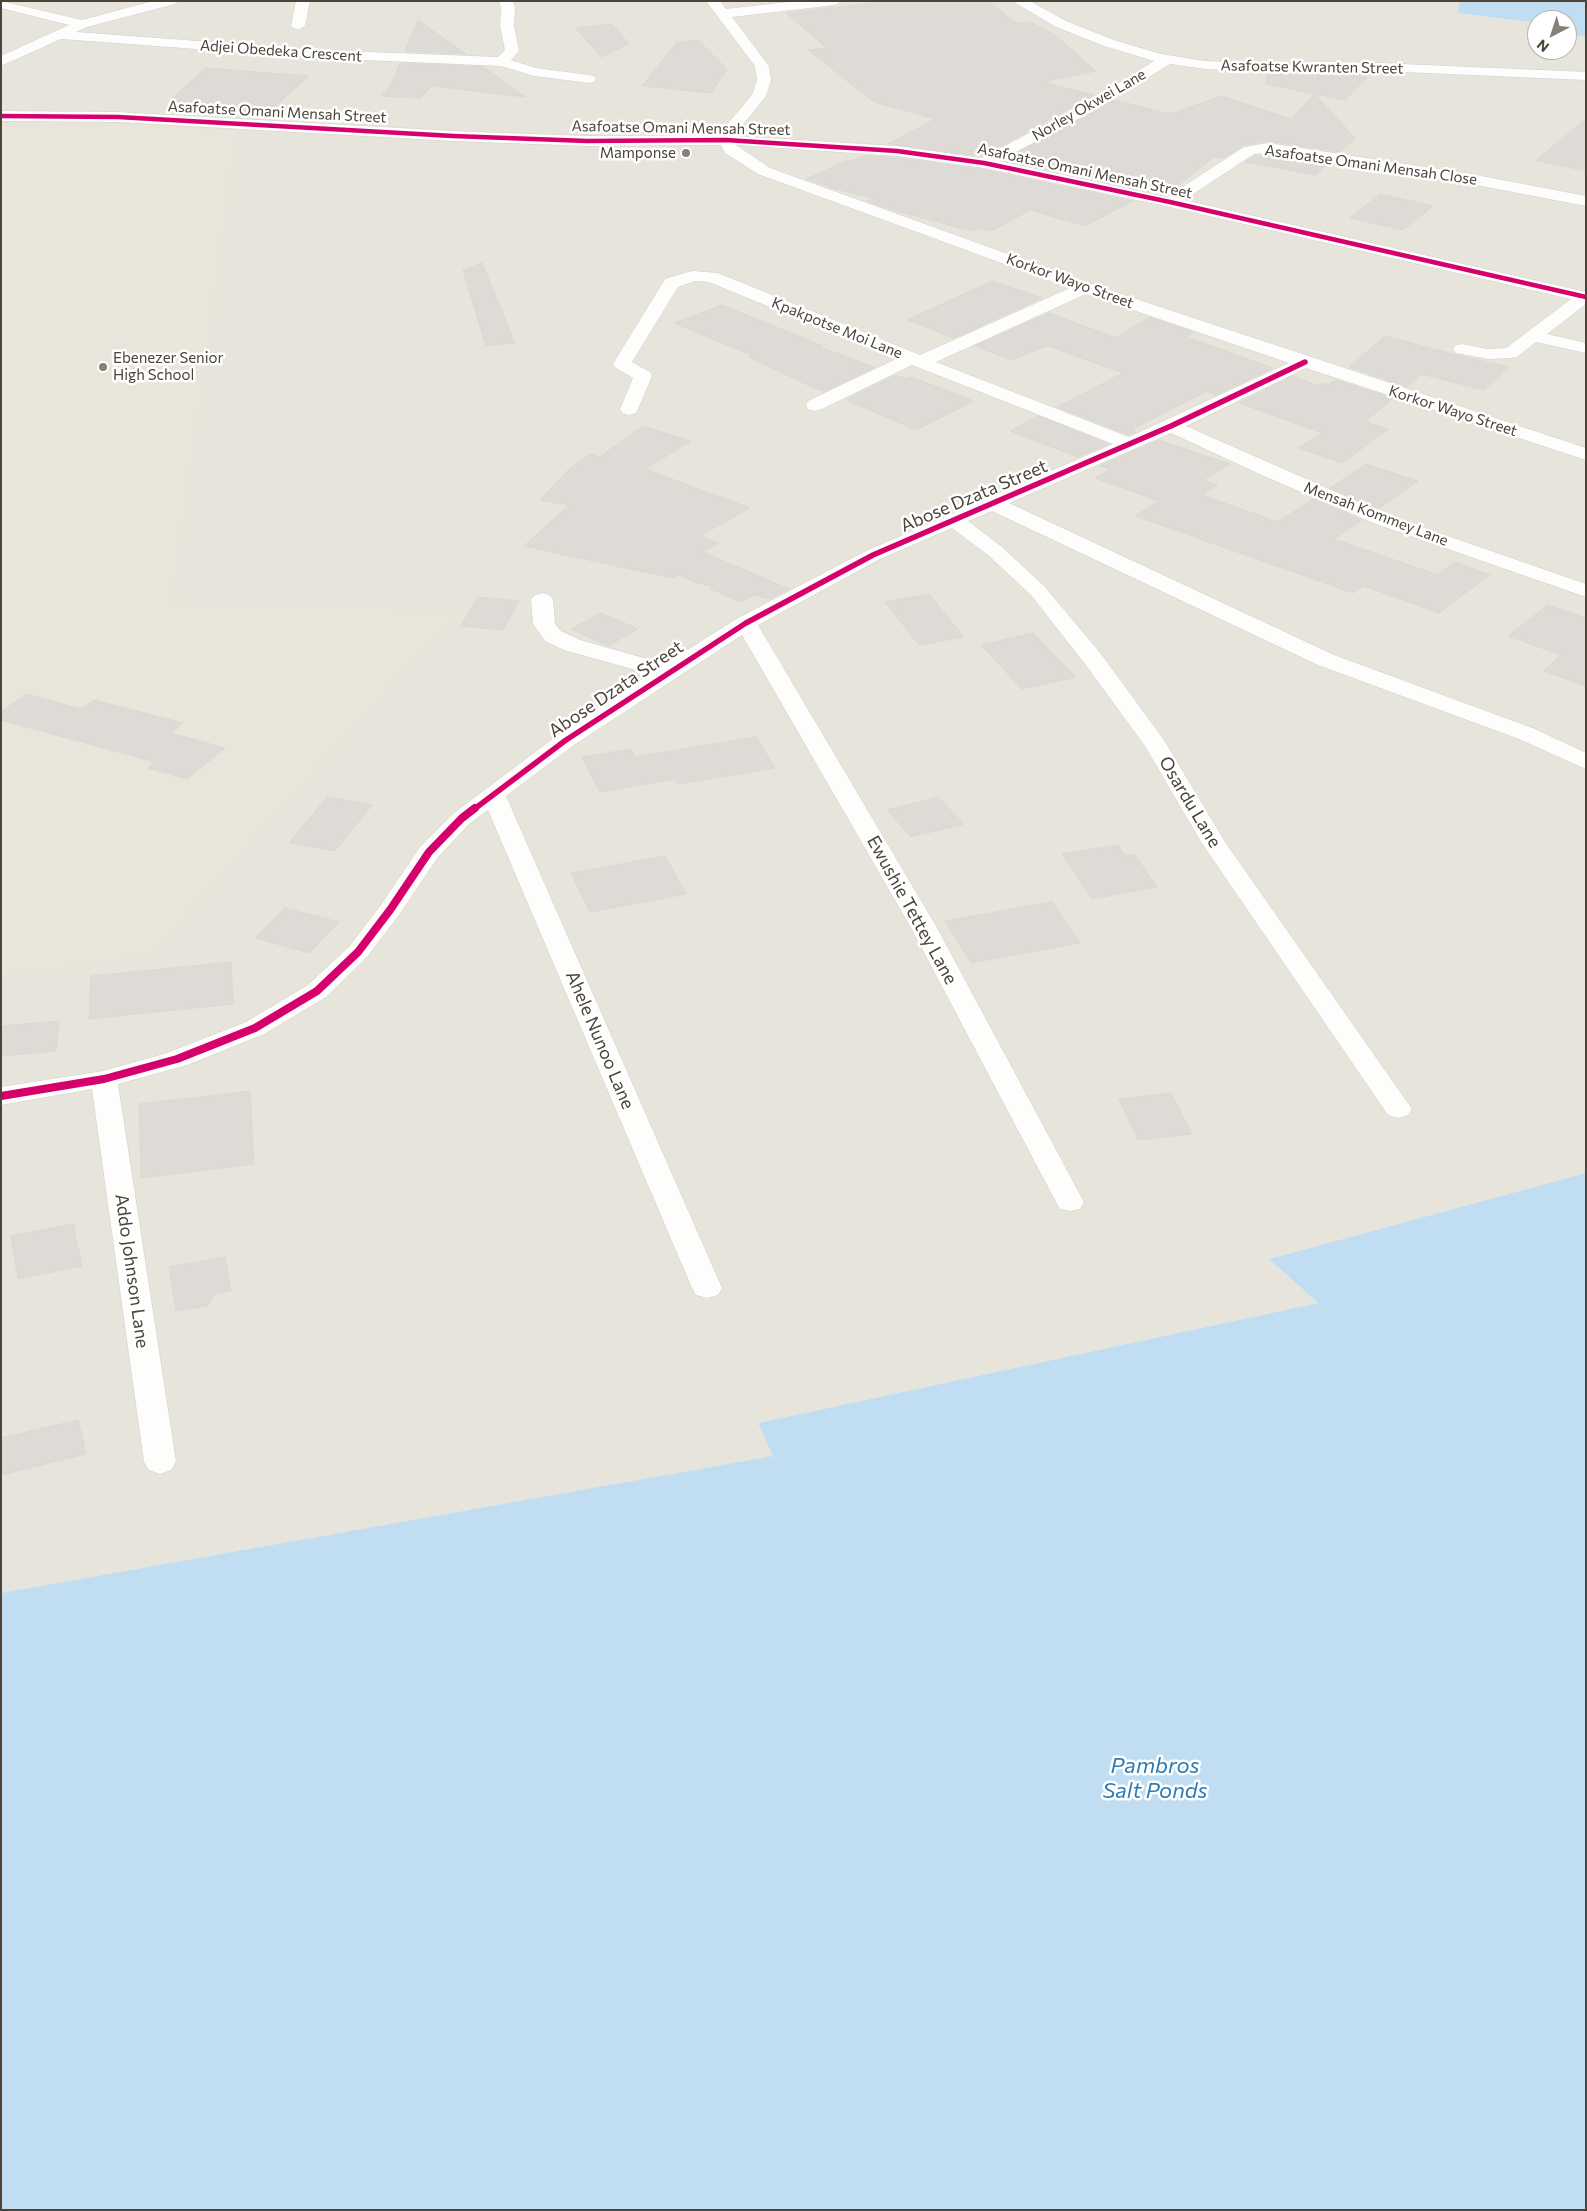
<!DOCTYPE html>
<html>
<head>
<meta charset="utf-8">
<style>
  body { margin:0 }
  #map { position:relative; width:1587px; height:2211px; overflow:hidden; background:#f4f2ee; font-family:Commissioner,sans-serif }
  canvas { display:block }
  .frame { position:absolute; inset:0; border:2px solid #4b4439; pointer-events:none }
  .north { position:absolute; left:1527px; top:10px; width:50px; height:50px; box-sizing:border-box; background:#fff; border:1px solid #b7b4b0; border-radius:50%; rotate:220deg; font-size:14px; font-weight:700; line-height:20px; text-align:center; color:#4b4439 }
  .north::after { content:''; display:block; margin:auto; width:18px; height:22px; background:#868178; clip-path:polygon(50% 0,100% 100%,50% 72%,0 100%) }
</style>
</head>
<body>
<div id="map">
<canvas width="1587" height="2211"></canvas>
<div class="frame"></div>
<div class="north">N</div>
</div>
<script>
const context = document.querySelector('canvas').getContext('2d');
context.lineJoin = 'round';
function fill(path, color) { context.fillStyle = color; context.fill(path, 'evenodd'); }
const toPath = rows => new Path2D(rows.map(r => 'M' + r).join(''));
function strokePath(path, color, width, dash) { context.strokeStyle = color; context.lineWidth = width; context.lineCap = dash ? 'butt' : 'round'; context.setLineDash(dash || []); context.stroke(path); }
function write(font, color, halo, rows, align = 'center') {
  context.font = font + ' Commissioner,sans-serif'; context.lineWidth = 5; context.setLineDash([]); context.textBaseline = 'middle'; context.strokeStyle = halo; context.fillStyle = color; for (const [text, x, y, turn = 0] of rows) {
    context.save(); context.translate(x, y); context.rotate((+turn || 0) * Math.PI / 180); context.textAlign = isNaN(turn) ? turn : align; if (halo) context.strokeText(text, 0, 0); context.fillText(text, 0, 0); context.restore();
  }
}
const residential = toPath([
  [1,1,1455,1,1459,2,1459,13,1537,23,1537,50,1567,50,1567,35,1586,37,1586,1173,1269,1259,1318,1303,758,1423,774,1456,1,1593]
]);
const education = toPath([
  [170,125,238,132,173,602,461,610,152,956,1,977,1,127]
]);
const water = toPath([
  [1455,1,1586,1,1586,37,1567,35,1567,20,1537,20,1537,23,1458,13,1459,2],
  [1586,1173,1586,2210,1,2210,1,1593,773,1456,758,1423,1318,1303,1269,1259]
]);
const building = toPath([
  [890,1,988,1,1016,23,1030,22,1054,34,1096,71,1042,82,1095,95,982,156,888,144,935,119,874,102,808,50,827,48,786,13,890,1],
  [418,20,462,51,466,54,405,51,418,20],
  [612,24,629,44,601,57,576,28,612,24],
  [698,40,727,69,711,93,642,86,677,42,698,40],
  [400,63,484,67,525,97,431,86,421,98,381,96,392,83,400,63],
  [206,68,309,76,266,114,169,101,206,68],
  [1329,72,1371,73,1345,100,1266,84,1267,74,1329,72],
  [1315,94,1355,138,1340,152,1268,141,1244,145,1223,158,1214,157,1177,186,1167,184,1151,192,1004,160,1115,100,1170,114,1222,96,1291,119,1315,94],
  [1586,119,1586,171,1536,160,1586,119],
  [1268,155,1327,164,1316,175,1245,162,1255,156,1268,155],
  [864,156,897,158,984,170,1133,201,1085,226,1030,210,991,231,979,228,971,231,893,210,867,201,873,198,829,187,828,187,830,186,806,179,846,161,851,161,864,156],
  [1380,194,1433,206,1403,230,1350,218,1380,194],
  [482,263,515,343,486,346,463,270,482,263],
  [992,281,1042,298,954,338,907,320,992,281],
  [722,305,823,346,820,347,875,367,825,391,814,388,749,357,753,356,674,323,722,305],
  [1049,313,1116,338,1149,317,1193,332,1187,337,1273,368,1216,395,1207,391,1131,430,1136,432,1129,435,1057,407,1123,373,1048,346,1011,360,975,346,1049,313],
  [1385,336,1456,355,1509,367,1484,390,1421,374,1407,387,1349,367,1385,336],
  [896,375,906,379,911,377,974,401,916,430,846,400,896,375],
  [1293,376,1319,386,1322,383,1329,385,1335,380,1393,398,1365,422,1388,429,1342,463,1298,448,1322,433,1239,403,1293,376],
  [1038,416,1108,444,1078,457,1010,431,1038,416],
  [643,426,691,441,645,469,750,508,700,536,719,543,703,552,789,589,770,599,754,595,741,602,711,589,711,586,697,583,678,575,672,578,524,546,569,505,540,500,569,469,591,454,600,457,643,426],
  [1159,440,1230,464,1203,480,1218,485,1202,495,1278,522,1313,499,1362,520,1334,539,1438,575,1455,562,1490,575,1439,613,1364,586,1353,593,1135,516,1159,501,1095,478,1110,469,1100,466,1159,440],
  [1366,464,1418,481,1378,509,1330,488,1366,464],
  [929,594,964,637,919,645,885,602,929,594],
  [478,597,519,601,503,630,461,626,478,597],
  [1548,605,1586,618,1586,686,1543,671,1561,655,1508,636,1548,605],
  [601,613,638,629,608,646,571,629,601,613],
  [1033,633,1076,677,1022,689,981,645,1033,633],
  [26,694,81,709,94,700,183,723,171,733,225,748,187,779,148,768,155,762,1,720,1,712,26,694],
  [756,737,775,768,678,784,675,779,600,792,582,757,630,749,635,757,756,737],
  [327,797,372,805,335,851,289,843,327,797],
  [938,797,964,824,911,837,887,810,938,797],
  [1118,845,1125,856,1134,854,1157,887,1092,899,1062,854,1118,845],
  [665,856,686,894,590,912,571,873,665,856],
  [1052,902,1080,943,971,963,945,921,1052,902],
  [285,908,339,922,309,953,255,938,285,908],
  [231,962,233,1004,89,1019,91,976,231,962],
  [59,1021,56,1051,1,1056,1,1026,59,1021],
  [250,1091,254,1164,141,1178,139,1104,250,1091],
  [1171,1093,1192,1134,1138,1140,1119,1099,1171,1093],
  [73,1224,82,1266,18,1279,11,1236,73,1224],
  [225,1257,231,1291,215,1294,207,1306,176,1311,169,1267,225,1257],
  [78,1420,86,1454,1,1475,1,1438,78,1420]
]);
const minor = toPath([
  [1,1,82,20,153,1,177,1,175,4,87,27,76,32,319,50,498,57,505,50,500,26,501,8,499,1,513,1,515,8,514,26,519,51,511,60,536,68,589,75,594,76,596,79,594,82,589,83,534,76,501,66,319,58,61,39,1,66,1,56,69,25,1,8,1,1],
  [296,1,310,1,305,26,298,30,291,26,296,1],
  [706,1,720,1,726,9,797,1,842,1,835,5,732,17,769,66,771,80,766,96,734,136,897,146,982,158,1090,101,1154,61,1104,46,1056,27,1012,1,1030,1,1066,21,1114,40,1161,54,1205,61,1285,65,1329,62,1380,63,1586,72,1586,80,1380,71,1329,70,1285,73,1205,69,1170,64,1100,107,999,161,1167,197,1244,147,1268,143,1471,174,1586,196,1586,206,1471,184,1268,153,1254,154,1184,200,1586,292,1586,304,1547,334,1586,343,1586,353,1536,342,1517,357,1511,358,1488,359,1456,353,1453,349,1456,345,1462,344,1488,349,1506,348,1571,299,1170,207,984,168,897,156,736,145,770,168,1091,284,1586,448,1586,460,1306,368,1186,426,1390,516,1586,584,1586,597,1376,524,1266,477,1171,433,1009,503,1334,655,1535,729,1586,753,1586,769,1519,739,1318,665,992,511,968,521,1002,547,1045,587,1101,654,1164,740,1225,842,1412,1109,1408,1115,1398,1118,1388,1115,1201,842,1145,746,1085,664,1031,595,988,555,952,528,880,559,758,625,936,926,1084,1202,1080,1209,1070,1211,1060,1209,1056,1202,910,926,742,635,574,745,506,796,722,1288,718,1295,707,1298,696,1295,692,1288,488,810,470,823,438,857,399,915,367,957,326,997,264,1034,187,1065,118,1084,176,1462,171,1470,160,1474,149,1470,144,1462,92,1089,1,1105,1,1087,103,1071,167,1053,246,1022,308,985,349,947,381,905,420,847,454,813,558,735,650,674,564,650,545,641,533,624,531,599,535,595,542,593,549,595,553,599,555,624,561,631,580,640,665,664,738,618,866,551,1113,444,912,365,822,409,815,411,808,409,806,405,808,401,896,359,709,282,695,281,678,287,632,362,650,372,652,376,638,409,636,413,629,415,622,413,620,409,633,378,616,368,613,364,665,279,688,272,694,271,718,273,920,355,1070,288,758,174,725,153,721,145,587,146,453,141,118,122,1,121,1,111,118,112,453,131,587,136,718,135,752,95,757,80,755,66,706,1],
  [1086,294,1289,363,1129,437,936,362,1086,294]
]);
const cyclewayFar2 = toPath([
  [1,116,118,117,453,136,587,141,726,140,897,151,984,163,1170,202,1586,297]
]);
const cyclewayFar1 = toPath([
  [473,810,566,740,746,623,873,555,1171,426,1305,362]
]);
const cycleway = toPath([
  [1,1096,104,1079,177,1059,255,1028,317,991,358,952,390,910,429,852,462,818,475,808]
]);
const markers = [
  [686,153,5,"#868178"],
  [103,367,5,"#868178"]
];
const farStreetnames = [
  ["Adjei Obedeka Crescent",281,51,4],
  ["Asafoatse Kwranten Street",1312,67,1],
  ["Norley Okwei Lane",1089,105,-30],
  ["Asafoatse Omani Mensah Street",277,112,3],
  ["Asafoatse Omani Mensah Street",681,128,1],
  ["Asafoatse Omani Mensah Close",1371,165,8],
  ["Asafoatse Omani Mensah Street",1085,171,12],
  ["Korkor Wayo Street",1070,281,20],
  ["Kpakpotse Moi Lane",837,328,22],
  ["Korkor Wayo Street",1453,411,18],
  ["Mensah Kommey Lane",1376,514,21]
];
const farPoinames = [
  ["Mamponse",676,153],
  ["Ebenezer Senior",113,358,"left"],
  ["High School",113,375,"left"]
];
const streetNames = [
  ["Abose Dzata Street",974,496,-23],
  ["Abose Dzata Street",616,689,-34],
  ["Osardu Lane",1190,802,59],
  ["Ewushie Tettey Lane",912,910,61],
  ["Ahele Nunoo Lane",600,1040,67],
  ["Addo Johnson Lane",132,1271,82]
];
const nearWaternames = [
  ["Pambros",1155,1766],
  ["Salt Ponds",1155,1791]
];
fill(residential, '#e7e4dc');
fill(education, '#eae5da');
fill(water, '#c0ddf1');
fill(building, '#dedbd6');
strokePath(building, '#dcd9d4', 1);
strokePath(minor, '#d2d0cb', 1);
fill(minor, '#fdfdfc');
strokePath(cyclewayFar2, '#d6006c', 4.5);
strokePath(cyclewayFar1, '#d6006c', 5.5);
strokePath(cycleway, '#d6006c', 8);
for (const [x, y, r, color] of markers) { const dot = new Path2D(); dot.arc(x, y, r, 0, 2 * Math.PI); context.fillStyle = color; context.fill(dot); strokePath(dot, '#fff', 2); }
write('15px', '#4b4439', '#fff', farStreetnames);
write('15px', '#4b4439', '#fff', farPoinames, 'right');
write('18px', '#4b4439', '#fff', streetNames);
write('italic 22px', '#2e7ab2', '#fff', nearWaternames);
</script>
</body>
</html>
